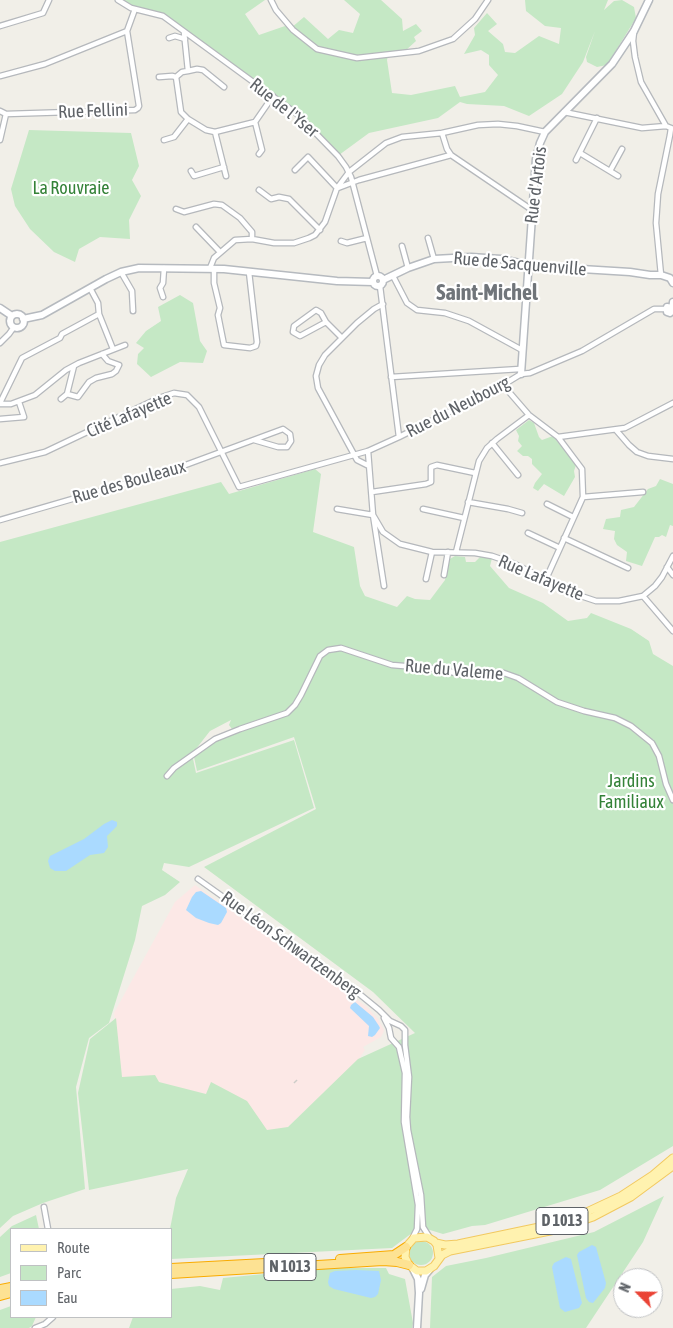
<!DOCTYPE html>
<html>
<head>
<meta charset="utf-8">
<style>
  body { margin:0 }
  #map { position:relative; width:673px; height:1328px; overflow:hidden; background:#f1efe8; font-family:"Asap Condensed",sans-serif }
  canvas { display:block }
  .legend { position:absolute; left:10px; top:1228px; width:162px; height:90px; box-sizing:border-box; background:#fff; border:1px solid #bfc1c3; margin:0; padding:6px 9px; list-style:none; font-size:15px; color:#5f6368 }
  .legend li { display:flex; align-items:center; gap:10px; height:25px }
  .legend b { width:25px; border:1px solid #bfc1c3 }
  .north { position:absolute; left:613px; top:1268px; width:50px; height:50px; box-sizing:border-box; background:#fff; border:1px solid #bfc1c3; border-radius:50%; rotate:293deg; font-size:14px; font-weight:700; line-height:20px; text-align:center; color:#5f6368 }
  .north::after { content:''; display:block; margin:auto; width:18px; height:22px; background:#ea4335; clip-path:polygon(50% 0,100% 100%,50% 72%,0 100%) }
</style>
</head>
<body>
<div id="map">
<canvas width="673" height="1328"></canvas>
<ul class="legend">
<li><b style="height:6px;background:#fff2af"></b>Route</li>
<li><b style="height:14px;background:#c5e8c5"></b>Parc</li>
<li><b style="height:14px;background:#aadaff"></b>Eau</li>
</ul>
<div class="north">N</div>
</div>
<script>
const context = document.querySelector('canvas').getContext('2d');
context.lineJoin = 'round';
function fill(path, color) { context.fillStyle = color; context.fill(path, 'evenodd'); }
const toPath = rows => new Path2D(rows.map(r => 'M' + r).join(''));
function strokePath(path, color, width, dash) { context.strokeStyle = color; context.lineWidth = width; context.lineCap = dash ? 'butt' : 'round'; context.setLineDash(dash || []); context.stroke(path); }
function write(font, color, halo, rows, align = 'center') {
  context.font = font + ' "Asap Condensed",sans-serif'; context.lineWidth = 4.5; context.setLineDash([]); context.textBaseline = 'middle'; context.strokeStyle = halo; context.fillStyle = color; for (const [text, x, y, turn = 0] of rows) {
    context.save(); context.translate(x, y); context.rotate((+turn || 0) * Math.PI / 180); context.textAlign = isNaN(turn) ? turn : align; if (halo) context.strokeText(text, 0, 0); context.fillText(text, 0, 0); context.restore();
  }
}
const medical = toPath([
  [195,885,367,1007,378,1019,384,1030,383,1033,381,1037,363,1047,365,1050,355,1065,288,1127,132,1169,114,1013,175,902]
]);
const green = toPath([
  [122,0,265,0,245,14,259,35,285,26,291,28,304,17,328,39,339,30,353,33,360,14,344,0,381,0,402,19,403,31,416,24,422,31,414,37,416,41,405,51,389,51,387,60,392,93,411,95,455,86,460,97,485,92,498,75,489,65,489,55,481,50,464,54,475,35,474,28,487,13,497,24,488,31,503,44,505,52,515,53,539,36,559,44,561,28,545,26,526,11,525,0,608,0,604,10,614,1,622,0,634,7,636,18,607,65,597,67,587,62,586,57,595,31,583,62,562,94,529,116,504,106,467,104,460,102,438,118,369,133,339,155,296,112,162,14,132,6],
  [29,130,131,133,139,166,132,180,141,196,129,220,130,239,100,237,79,249,75,262,54,252,30,229,15,206,11,189],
  [180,295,193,303,200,341,207,351,203,363,180,362,151,377,137,364,138,354,144,348,136,343,146,331,161,321,158,307],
  [529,420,534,423,539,437,542,440,553,436,576,465,574,471,575,477,564,496,544,484,538,491,533,488,535,483,542,474,532,464,532,459,528,456,523,456,517,451,522,446,518,441,519,436,516,430],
  [315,469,321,474,313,532,354,547,360,586,365,596,397,607,407,596,415,599,430,600,445,580,448,560,455,556,465,557,466,562,475,562,480,557,492,558,490,566,509,588,543,603,568,621,587,618,591,613,631,629,649,641,653,654,673,666,673,795,669,787,662,756,653,739,649,742,656,756,669,798,673,803,673,1146,600,1190,485,1225,472,1226,443,1234,420,1227,392,1248,171,1259,171,1229,170,1229,176,1198,188,1169,89,1190,78,1093,90,1039,116,1018,122,1077,155,1075,159,1082,206,1094,211,1082,247,1101,267,1130,288,1127,358,1059,415,1033,373,992,204,867,316,809,294,737,197,771,194,757,215,742,235,733,229,725,231,720,210,731,192,754,196,773,294,740,314,808,189,867,164,863,162,870,180,882,165,895,142,906,135,940,109,1023,89,1038,76,1087,85,1189,43,1203,13,1216,0,1228,0,542,221,482,229,494],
  [660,479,673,484,673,526,670,525,666,537,662,535,659,537,655,537,642,566,626,561,627,552,617,545,614,539,615,531,603,529,606,519,620,517,621,510,634,507,648,489,656,486],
  [664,1196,643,1242,586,1328,430,1328,432,1277,446,1266,486,1258,594,1232],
  [36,1215,39,1229,11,1229,11,1273,0,1277,0,1237,12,1226],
  '409 1253a12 12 0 1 1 24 0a12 12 0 1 1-24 0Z',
  [326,1268,386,1268,389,1274,405,1279,413,1323,412,1328,129,1328,133,1317,171,1317,171,1289,200,1286,220,1290,223,1278],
  [11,1306,11,1317,36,1317,32,1326,29,1328,0,1328,0,1310]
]);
const water = toPath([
  [112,820,117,822,117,826,107,836,108,847,104,853,90,855,66,871,55,871,50,868,48,861,50,856,84,839,104,824],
  [201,891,226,908,227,912,221,923,218,925,209,923,196,918,186,910,192,897,196,892],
  [355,1002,373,1017,379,1026,380,1028,375,1035,372,1037,368,1036,369,1026,350,1008,351,1005],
  [592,1245,596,1247,606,1283,605,1288,593,1303,589,1302,586,1298,577,1255,579,1252],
  [566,1257,571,1259,582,1303,579,1308,565,1312,560,1308,552,1267,554,1263],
  [356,1270,379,1271,381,1280,378,1294,375,1297,371,1298,334,1289,329,1286,328,1282,330,1273,335,1271]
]);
const streetTunnel = toPath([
  [295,1081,296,1082]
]);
const street = toPath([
  [118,0,131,8,163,16,297,114,338,156,346,167,351,177,377,276],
  [271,0,276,10,293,30,317,49,357,58,419,51,453,39,475,19,488,0],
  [0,26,43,13,49,0],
  [184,32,188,71,182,72,176,77,181,112,188,119],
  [634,32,633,41,635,57,641,82,666,126],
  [169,38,175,36,185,39],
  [188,71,197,69,203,70,224,87],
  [0,76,45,64,127,31],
  [159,77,172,76,176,77],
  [0,111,6,114,135,110,138,108,139,106,127,31,135,9],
  [564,112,642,128,666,126,671,128],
  [215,132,226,176],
  [442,133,447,149,451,155,532,210],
  [0,140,6,114],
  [164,140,174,137,188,119,206,130,215,132,255,122],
  [580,153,618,176],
  [259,154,262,150,255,122,273,96],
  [576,160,597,118],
  [295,170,308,157,337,188],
  [191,171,194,176,224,167],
  [610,171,622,149],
  [338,188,359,180,451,155],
  [259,190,271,199,279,197,289,199,320,230],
  [176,209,184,212,214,204,222,205,240,218,252,232,252,239],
  [196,227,220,252],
  [428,238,434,259],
  [341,241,347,243,367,238],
  [402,246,408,268],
  [210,268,214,258,235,240,252,239,274,243,294,243,309,238,315,235,325,222,337,188,349,172,386,143,402,137,442,133,478,125,498,124,517,126,545,132],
  [214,269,214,283,220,308,218,315,224,345,250,348,256,346,257,342,249,272],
  [121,272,132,291,133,311],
  [661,275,656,223,658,194,670,135,671,128],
  [393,276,407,303,417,310,445,313,469,321,522,350],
  [380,286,399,437],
  [90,288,98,303,99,314,113,349],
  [163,297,160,288,163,283,164,268],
  [326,322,321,313,316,310,294,326,293,332,300,336,326,322,342,338],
  [0,343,9,334,14,327],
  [391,377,520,369],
  [503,385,529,415,558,437,582,469,583,497,546,579],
  [67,394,78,397,89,382,96,378,112,374,116,371,119,365,108,361,102,354],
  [61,399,67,394,74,366],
  [0,403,22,358,60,338,62,334,99,314],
  [0,404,11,404,35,395,66,370,79,363,125,345],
  [0,419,24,417,19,402],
  [616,430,629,445,637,452,648,456,673,459],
  [558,437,625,428,673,403],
  [492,443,518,475],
  [368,451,373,515,384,586],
  [0,463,45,452,159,398,174,393,187,395,199,407,239,487,368,451,399,437,503,385,521,374,530,373,582,351,654,309,666,309],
  [369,466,357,460,318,388,316,376,319,365,325,355,357,323,374,309,383,304],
  [372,492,426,484,431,482,431,467,437,465,475,473],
  [583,497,643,492],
  [468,502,508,509,522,513],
  [547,504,573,517],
  [337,509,373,515],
  [423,509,464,518],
  [373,515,383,532,400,544,432,552,475,553,492,556,515,564,572,593,596,601,619,601,643,596,655,586,662,577,673,556],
  [0,520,172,470,283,429,290,434,291,441,287,447,278,447,254,440],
  [528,533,560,548],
  [564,538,628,568],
  [456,552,479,461,487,448,497,439,529,415],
  [667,567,673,575],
  [444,575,448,552],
  [426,579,432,552],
  [643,596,673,631],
  [167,776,174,768,215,739,240,729,287,713,295,705,301,695,320,656,328,650,341,648,392,665,440,669,459,674,491,672,504,673,518,678,557,702,584,711,615,718,631,726,652,743,659,756,666,784,673,800],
  [198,879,357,992,379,1010,390,1021,401,1026,405,1030,405,1045,409,1077,407,1117,408,1130,421,1195,423,1227,430,1238],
  [384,1018,389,1028,391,1038,399,1047,405,1073,404,1122,418,1205,417,1229,412,1239],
  [44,1207,48,1229],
  [35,1328,45,1324,53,1317]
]);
const secondary = toPath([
  '373 281a5 5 0 1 1 10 0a5 5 0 1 1-10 0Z',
  [383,280,408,268,434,259,471,257,501,259,533,266,630,272,650,275,661,275,670,278,673,283],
  [0,308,12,316],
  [672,308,667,307,667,312,670,313,672,311,673,302],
  '10 321a7 7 0 1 1 14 0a7 7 0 1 1-14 0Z',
  [23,319,42,315,106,279,121,272,139,268,224,269,337,281,373,282],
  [521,374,536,159,540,143,545,132,612,64,634,31,649,0],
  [413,1269,418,1279,419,1293,417,1328],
  [421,1289,425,1275,430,1269]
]);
const primary = toPath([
  [436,1243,445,1245,458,1244,544,1226,576,1217,621,1196,653,1175,673,1158],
  [439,1258,437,1245,434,1241,427,1237,414,1238,406,1247,405,1257,409,1265,417,1271,426,1271,434,1266,442,1255,450,1251,555,1230,593,1217,631,1197,673,1166]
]);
const highway = toPath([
  [340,1259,394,1255,406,1247],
  [171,1268,284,1262],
  [171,1274,383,1261,397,1262,409,1265],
  [0,1289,11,1287],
  [0,1296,11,1293]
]);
const shields = [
  [562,1221,52],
  [290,1267,52]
];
const shieldNames = [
  ["D 1013",562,1221],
  ["N 1013",290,1267]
];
const streetNames = [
  ["Rue de l'Yser",284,108,39],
  ["Rue Fellini",93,111,-2],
  ["Rue d'Artois",536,185,-83],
  ["Rue de Sacquenville",520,264,5],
  ["Rue du Neubourg",458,407,-27],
  ["Cité Lafayette",129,415,-23],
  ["Rue des Bouleaux",129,482,-16],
  ["Rue Lafayette",541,578,23],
  ["Rue du Valeme",454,670,5],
  ["Rue Léon Schwartzenberg",291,945,36]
];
const parkNames = [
  ["La Rouvraie",71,188],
  ["Jardins",631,781],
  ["Familiaux",631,802]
];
const districtNames = [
  ["Saint-Michel",487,293]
];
fill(medical, '#fce8e6');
fill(green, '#c5e8c5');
fill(water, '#aadaff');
strokePath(streetTunnel, '#ccccc8', 4.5, [4.5, 2]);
strokePath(street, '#b5b8bc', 7);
strokePath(secondary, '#b6babf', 9);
strokePath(primary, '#f2c960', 9);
strokePath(highway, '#f9ab00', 10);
strokePath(street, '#fff', 4.5);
strokePath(secondary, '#fff', 6);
strokePath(primary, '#fff2af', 7);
strokePath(highway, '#fde293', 8);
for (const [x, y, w] of shields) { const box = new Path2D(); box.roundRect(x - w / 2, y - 13.5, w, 27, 4); context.fillStyle = '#fff'; context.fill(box); strokePath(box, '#5f6368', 1); }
write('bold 16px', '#5f6368', null, shieldNames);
write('18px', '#5f6368', '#fff', streetNames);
write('18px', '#348238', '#fff', parkNames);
write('bold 22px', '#70757a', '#fff', districtNames);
</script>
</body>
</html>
